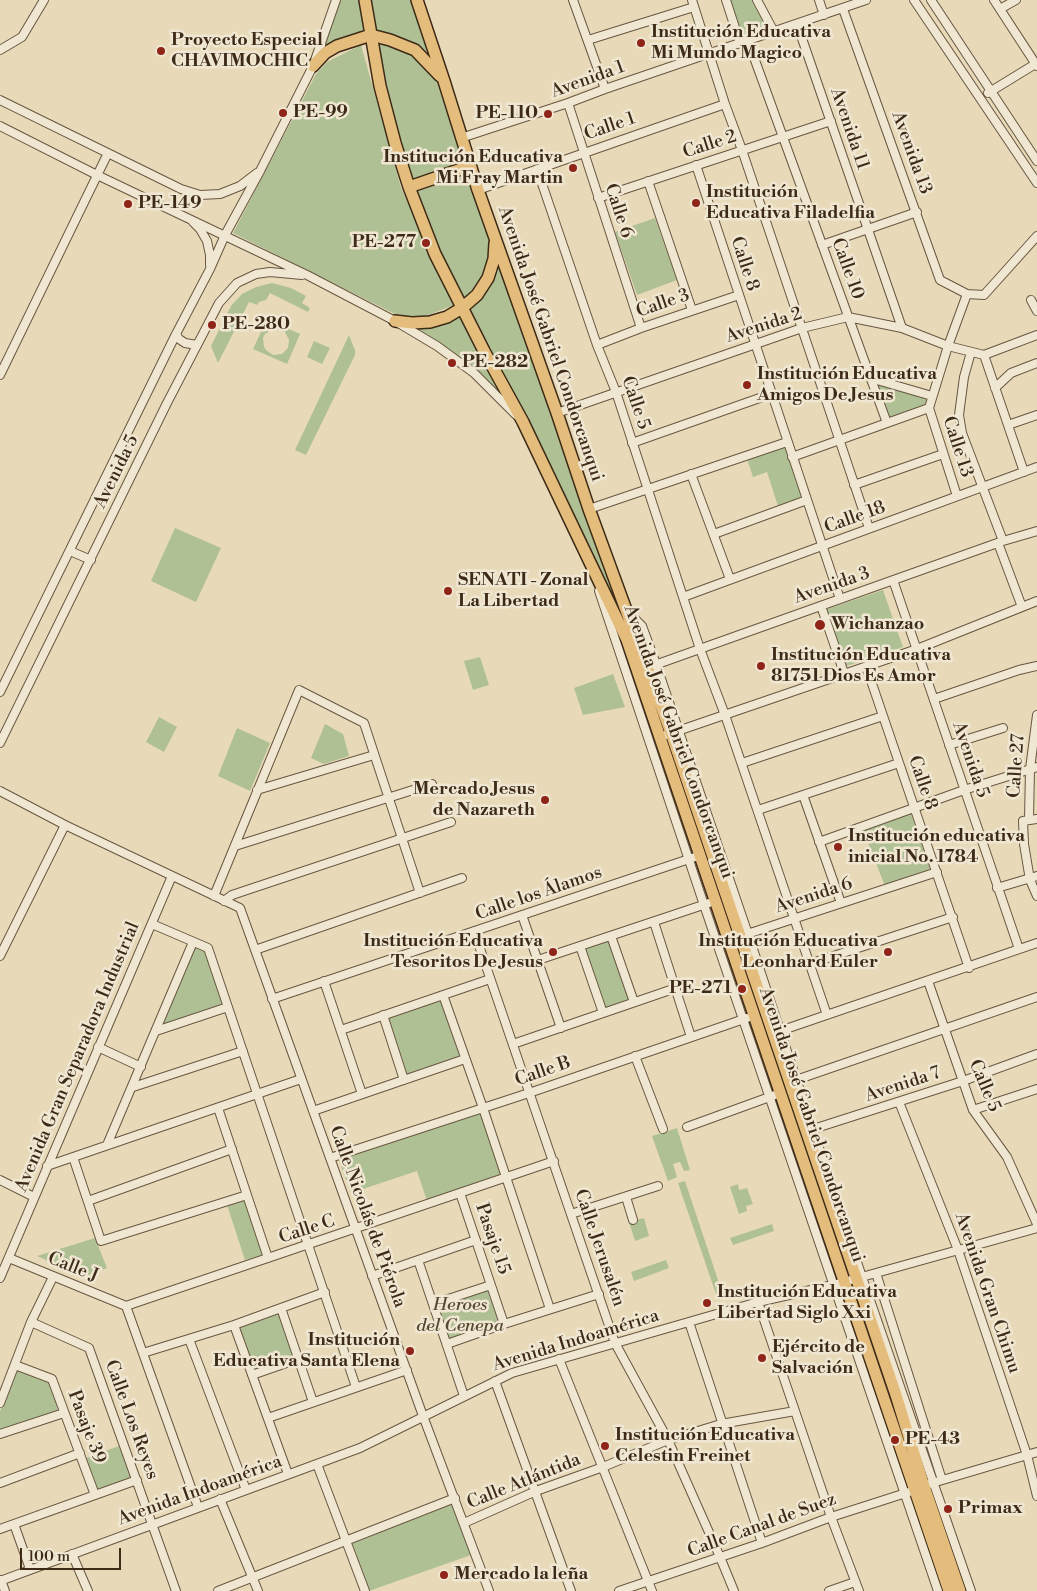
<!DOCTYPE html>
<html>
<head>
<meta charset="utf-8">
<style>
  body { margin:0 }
  #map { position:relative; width:1037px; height:1591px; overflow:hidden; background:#e8dab9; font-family:"Libre Bodoni",serif }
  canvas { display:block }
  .scale { position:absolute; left:20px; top:1548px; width:101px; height:22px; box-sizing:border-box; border:2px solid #3d2a17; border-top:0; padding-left:6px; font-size:15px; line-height:18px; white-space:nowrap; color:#3d2a17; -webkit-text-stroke:4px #f0e7d2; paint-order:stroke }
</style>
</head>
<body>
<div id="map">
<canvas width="1037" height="1591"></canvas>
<div class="scale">100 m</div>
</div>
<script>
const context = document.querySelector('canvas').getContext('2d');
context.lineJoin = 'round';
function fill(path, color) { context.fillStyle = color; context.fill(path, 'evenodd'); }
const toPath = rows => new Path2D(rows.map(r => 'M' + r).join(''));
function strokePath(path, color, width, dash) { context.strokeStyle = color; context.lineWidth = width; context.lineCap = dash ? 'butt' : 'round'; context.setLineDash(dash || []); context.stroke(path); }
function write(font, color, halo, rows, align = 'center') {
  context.font = font + ' "Libre Bodoni",serif'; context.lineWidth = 5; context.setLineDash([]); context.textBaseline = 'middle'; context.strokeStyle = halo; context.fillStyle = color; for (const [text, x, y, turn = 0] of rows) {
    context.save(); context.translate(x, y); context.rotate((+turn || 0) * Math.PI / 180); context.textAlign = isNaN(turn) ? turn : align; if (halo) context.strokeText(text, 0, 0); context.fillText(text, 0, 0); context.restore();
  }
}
const green = toPath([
  [338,0,360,0,366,33,353,34,337,40,322,50],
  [368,0,413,0,432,56,419,46,390,34,374,33],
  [726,0,757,0,773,30,740,43],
  [377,41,411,54,436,79,463,162,411,181,384,85],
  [361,45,401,188,454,305,423,317,395,314,233,233,316,74,327,62],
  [467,173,491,238,489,262,476,288,463,302,415,191],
  [655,218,677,280,637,295,615,232],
  [498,256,626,628,467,309],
  [272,283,291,288,306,296,302,303,310,308,308,312,270,293,266,300,259,302,257,305,249,302,218,363,211,346,231,306,242,294,256,287],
  [459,314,508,402,475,368,413,327,436,327,452,321],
  [267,319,300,334,287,364,253,349],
  [273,329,277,329,285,332,289,340,288,348,282,354,273,355,266,350,264,347,263,338,265,334],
  [349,335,355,350,355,355,306,455,295,450],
  [314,341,330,348,322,364,307,357],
  [870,378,932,396,929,408,887,423],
  [786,446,803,498,778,506,767,472,753,477,747,459],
  [175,528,221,548,196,602,151,581],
  [883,590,903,647,844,667,825,610],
  [480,657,489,685,473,690,464,661],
  [613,674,625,707,583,715,574,688],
  [159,717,177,727,164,752,146,742],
  [325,724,343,734,349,756,324,764,311,758],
  [237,728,270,743,250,791,218,776],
  [911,814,930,869,885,886,863,830],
  [609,941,630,1001,605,1010,584,949],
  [194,946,206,951,224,1004,160,1027],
  [440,1000,460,1058,406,1077,386,1017],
  [480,1111,502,1176,427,1201,417,1171,351,1193,338,1158],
  [677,1128,690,1170,684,1171,680,1162,673,1164,677,1177,668,1181,652,1136],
  [685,1181,724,1298,718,1300,678,1183],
  [738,1184,739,1190,747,1188,753,1204,746,1206,747,1211,739,1214,730,1187],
  [246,1199,263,1255,245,1260,227,1205],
  [644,1218,649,1236,635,1241,629,1222],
  [772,1224,774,1231,733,1245,730,1238],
  [95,1238,107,1268,84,1277,37,1256],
  [666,1260,669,1268,634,1281,631,1272],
  [490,1288,501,1321,448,1341,435,1305],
  [279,1312,294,1359,254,1372,237,1326],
  [17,1371,49,1383,60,1410,0,1431,0,1411],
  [119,1446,131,1478,98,1490,86,1458],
  [452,1503,471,1555,369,1591,350,1542]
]);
const minor = toPath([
  [573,0,605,89],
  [692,0,725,104,742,150,869,528],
  [726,0,740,43],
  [757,0,774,32],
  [819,0,824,15],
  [914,0,1037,183],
  [931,0,1037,161],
  [994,0,1037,66],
  [843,9,940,280,967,294,984,295,1037,236],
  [1000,9,1016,0],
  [797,24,902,328],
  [588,40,694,7],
  [748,41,887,423],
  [0,50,22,37,44,0],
  [988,93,1037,63],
  [0,100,181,189,200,195,220,194,240,186,257,173],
  [568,103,641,328],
  [0,126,97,175,307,275,395,321,437,346,474,373,516,415],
  [461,138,568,103,605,89,866,0],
  [696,165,840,599],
  [537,169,597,345,616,392,700,649,725,715,827,1015],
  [648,181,692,310],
  [478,190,725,104],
  [598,198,831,121],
  [193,222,200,229,207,241,210,255,210,265],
  [822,245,917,212],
  [1031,300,1037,311],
  [176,334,179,339,185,343,197,345],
  [597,345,641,328,739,295],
  [971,352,964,377,959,415,962,433,1003,541],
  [984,355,1024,472],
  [984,355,1037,335],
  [0,375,108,153],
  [870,378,932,396],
  [995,388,1011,373,1037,363],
  [557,413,802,328,848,317,902,328,948,346,984,355],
  [1008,425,1037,415],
  [632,443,771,394],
  [792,457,929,408],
  [691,474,730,579],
  [854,485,943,454],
  [957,496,929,408,948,346,967,294],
  [589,509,787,442],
  [714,534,807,500],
  [998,543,1022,607],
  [70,551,91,560],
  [893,580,1019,949],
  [599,591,704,905,938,1591],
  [683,597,1037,467],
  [821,606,844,673],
  [629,613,642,626,656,664,748,934,862,1277,971,1591],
  [652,666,1003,541,1037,531],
  [866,666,969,968],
  [0,692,176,334,210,269,225,235,260,171,313,66,336,0],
  [934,699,1019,670,1037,666],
  [660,737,917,649,1037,601],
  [0,743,167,403,219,303,237,283,256,274,270,272,302,275],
  [949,745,1003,728],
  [742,763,883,716],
  [257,790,374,755],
  [0,791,65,825,240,908,423,1416,489,1591],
  [803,795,841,903],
  [758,810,899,763],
  [1037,819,1023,821,1024,844,1030,880,1037,896],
  [1029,820,1030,769,1037,715],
  [819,842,964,790,1037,767],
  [235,846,432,784],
  [997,888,1037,876],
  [214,896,299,690,364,723,420,893],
  [224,901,232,895,451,822],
  [522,915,561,1028],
  [654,922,691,1037],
  [152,924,208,948,356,1387],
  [474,931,615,1343,668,1440,720,1557,734,1591],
  [744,935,937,872],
  [611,936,634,1002],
  [580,946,603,1013],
  [255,950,462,878],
  [0,956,65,825],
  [538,960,709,903],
  [809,964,953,917],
  [324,981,362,1094],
  [928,981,973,1110,1007,1157,1037,1224],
  [443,995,483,1108,550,1309],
  [272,999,701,855],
  [383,1015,404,1080],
  [341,1030,490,979],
  [156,1031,228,1007],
  [774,1033,1037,943],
  [513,1044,676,988],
  [98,1047,141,1067],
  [635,1056,663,1129],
  [793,1081,1037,997],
  [133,1087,243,1051],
  [899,1102,958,1250,1027,1455,1037,1496],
  [218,1108,268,1258],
  [973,1110,1037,1089],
  [313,1111,465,1059],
  [687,1127,775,1095],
  [810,1130,963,1081,1037,1054],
  [107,1145,193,942],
  [73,1157,101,1241,247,1195],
  [330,1158,529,1093,747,1018],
  [47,1166,301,1079],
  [0,1180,34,1197],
  [460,1193,504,1324],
  [626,1197,633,1220],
  [88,1201,232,1149],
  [571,1214,658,1186],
  [9,1258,126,1306],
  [418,1260,464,1396],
  [876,1273,942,1480],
  [372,1276,476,1240],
  [0,1278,172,876],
  [758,1302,831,1517,859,1591],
  [433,1304,491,1285],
  [126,1306,554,1161],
  [126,1306,198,1507],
  [281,1308,313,1402],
  [31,1322,89,1348,176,1591],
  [689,1322,762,1543],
  [234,1325,288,1474],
  [189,1339,246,1490],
  [447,1344,504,1324,599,1294],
  [143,1353,234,1325,325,1292],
  [559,1359,652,1591],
  [15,1365,52,1379,95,1495],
  [252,1375,298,1359],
  [495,1381,571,1591],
  [0,1403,31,1322,53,1277],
  [268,1418,407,1370],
  [0,1434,64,1413],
  [317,1464,365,1591],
  [0,1483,80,1453],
  [929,1484,1037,1452],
  [220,1499,258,1591],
  [464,1523,536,1491,603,1467,668,1440,721,1424,795,1411],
  [14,1524,30,1569],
  [0,1529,137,1480],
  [72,1554,88,1591],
  [1,1580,5,1591],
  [0,1581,360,1448,512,1373,758,1302,833,1285,1037,1228],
  [218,1591,455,1498],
  [619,1591,762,1543,831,1517,909,1492],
  [829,1591,855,1582]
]);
const highway = toPath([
  [365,0,380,86,395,143,409,187,435,254,484,351,523,422,627,640,949,1591],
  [417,0,444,81,478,190,557,413,589,509,671,733,896,1395,924,1486,960,1591],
  [313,66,325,53,337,46,371,35,390,40,415,50,440,76],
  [409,187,470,166],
  [395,321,412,323,430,322,447,317,462,308,477,295,488,278,494,259,495,243]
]);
const markers = [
  [641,43,5,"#8f2418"],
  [161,51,5,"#8f2418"],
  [283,113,5,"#8f2418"],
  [548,114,5,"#8f2418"],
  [573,168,5,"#8f2418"],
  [696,203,5,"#8f2418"],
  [128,204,5,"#8f2418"],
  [426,243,5,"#8f2418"],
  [212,325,5,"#8f2418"],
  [452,363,5,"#8f2418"],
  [747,385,5,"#8f2418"],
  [448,591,5,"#8f2418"],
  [820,625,6,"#8f2418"],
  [761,666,5,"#8f2418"],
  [545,800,5,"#8f2418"],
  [838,847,5,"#8f2418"],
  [553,952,5,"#8f2418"],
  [888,952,5,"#8f2418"],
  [742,989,5,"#8f2418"],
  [707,1303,5,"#8f2418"],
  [410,1351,5,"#8f2418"],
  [762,1358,5,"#8f2418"],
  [895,1440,5,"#8f2418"],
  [605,1446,5,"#8f2418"],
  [948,1509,5,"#8f2418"],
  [444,1575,5,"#8f2418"]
];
const poiNames = [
  ["Institución Educativa",651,33],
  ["Mi Mundo Magico",651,54],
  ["Proyecto Especial",171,41],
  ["CHAVIMOCHIC",171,62],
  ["PE-99",293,113],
  ["PE-110",538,114,"right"],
  ["Institución Educativa",563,158,"right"],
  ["Mi Fray Martin",563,179,"right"],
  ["Institución",706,193],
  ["Educativa Filadelfia",706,214],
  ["PE-149",138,204],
  ["PE-277",416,243,"right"],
  ["PE-280",222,325],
  ["PE-282",462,363],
  ["Institución Educativa",757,375],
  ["Amigos De Jesus",757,396],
  ["SENATI - Zonal",458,581],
  ["La Libertad",458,602],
  ["Wichanzao",831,625],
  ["Institución Educativa",771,656],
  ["81751 Dios Es Amor",771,677],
  ["Mercado Jesus",535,790,"right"],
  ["de Nazareth",535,811,"right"],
  ["Institución educativa",848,837],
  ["inicial No. 1784",848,858],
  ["Institución Educativa",543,942,"right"],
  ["Tesoritos De Jesus",543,963,"right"],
  ["Institución Educativa",878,942,"right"],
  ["Leonhard Euler",878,963,"right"],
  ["PE-271",732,989,"right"],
  ["Institución Educativa",717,1293],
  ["Libertad Siglo Xxi",717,1314],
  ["Institución",400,1341,"right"],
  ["Educativa Santa Elena",400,1362,"right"],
  ["Ejército de",772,1348],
  ["Salvación",772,1369],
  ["Institución Educativa",615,1436],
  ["Celestin Freinet",615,1457],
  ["PE-43",905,1440],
  ["Primax",958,1509],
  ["Mercado la leña",454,1575]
];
const streetNames = [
  ["Avenida 1",588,80,-20],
  ["Calle 1",610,127,-19],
  ["Avenida 11",849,129,71],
  ["Calle 2",710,145,-18],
  ["Avenida 13",911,153,70],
  ["Calle 6",618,211,72],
  ["Calle 8",744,264,72],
  ["Calle 10",847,269,70],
  ["Calle 3",663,304,-19],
  ["Avenida 2",764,326,-18],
  ["Avenida José Gabriel Condorcanqui",550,344,71],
  ["Calle 5",635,403,71],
  ["Calle 13",957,447,72],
  ["Avenida 5",117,472,-64],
  ["Calle 18",855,518,-20],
  ["Avenida 3",832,586,-19],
  ["Avenida José Gabriel Condorcanqui",678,742,70],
  ["Avenida 5",970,760,71],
  ["Calle 27",1017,766,-86],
  ["Calle 8",922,783,71],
  ["Calle los Álamos",539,894,-19],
  ["Avenida 6",814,896,-18],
  ["Avenida Gran Separadora Industrial",78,1057,-67],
  ["Calle B",543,1072,-19],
  ["Avenida 7",903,1085,-18],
  ["Calle 5",984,1086,67],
  ["Avenida José Gabriel Condorcanqui",811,1125,71],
  ["Calle Nicolás de Piérola",367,1217,70],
  ["Calle C",307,1230,-18],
  ["Pasaje 15",492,1239,71],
  ["Calle Jerusalén",599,1248,71],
  ["Calle J",73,1268,22],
  ["Avenida Gran Chimu",987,1293,71],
  ["Avenida Indoamérica",576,1341,-17],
  ["Calle Los Reyes",131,1420,70],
  ["Pasaje 39",86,1427,69],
  ["Calle Atlántida",524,1482,-22],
  ["Avenida Indoamérica",200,1491,-20],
  ["Calle Canal de Suez",762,1526,-20]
];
const parkNames = [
  ["Heroes",460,1306],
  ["del Cenepa",460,1327]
];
fill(green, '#afc194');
strokePath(minor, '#685640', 10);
strokePath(highway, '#3d2a17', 14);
strokePath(minor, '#f0e7d2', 8);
strokePath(highway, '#e4bd7c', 11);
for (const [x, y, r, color] of markers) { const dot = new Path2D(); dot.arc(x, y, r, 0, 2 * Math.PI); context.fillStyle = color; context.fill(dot); strokePath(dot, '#f0e7d2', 2); }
write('bold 18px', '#3d2a17', '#f0e7d2', poiNames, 'left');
write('18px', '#3d2a17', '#f0e7d2', streetNames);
write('italic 18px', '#544830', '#f0e7d2', parkNames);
</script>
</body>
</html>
